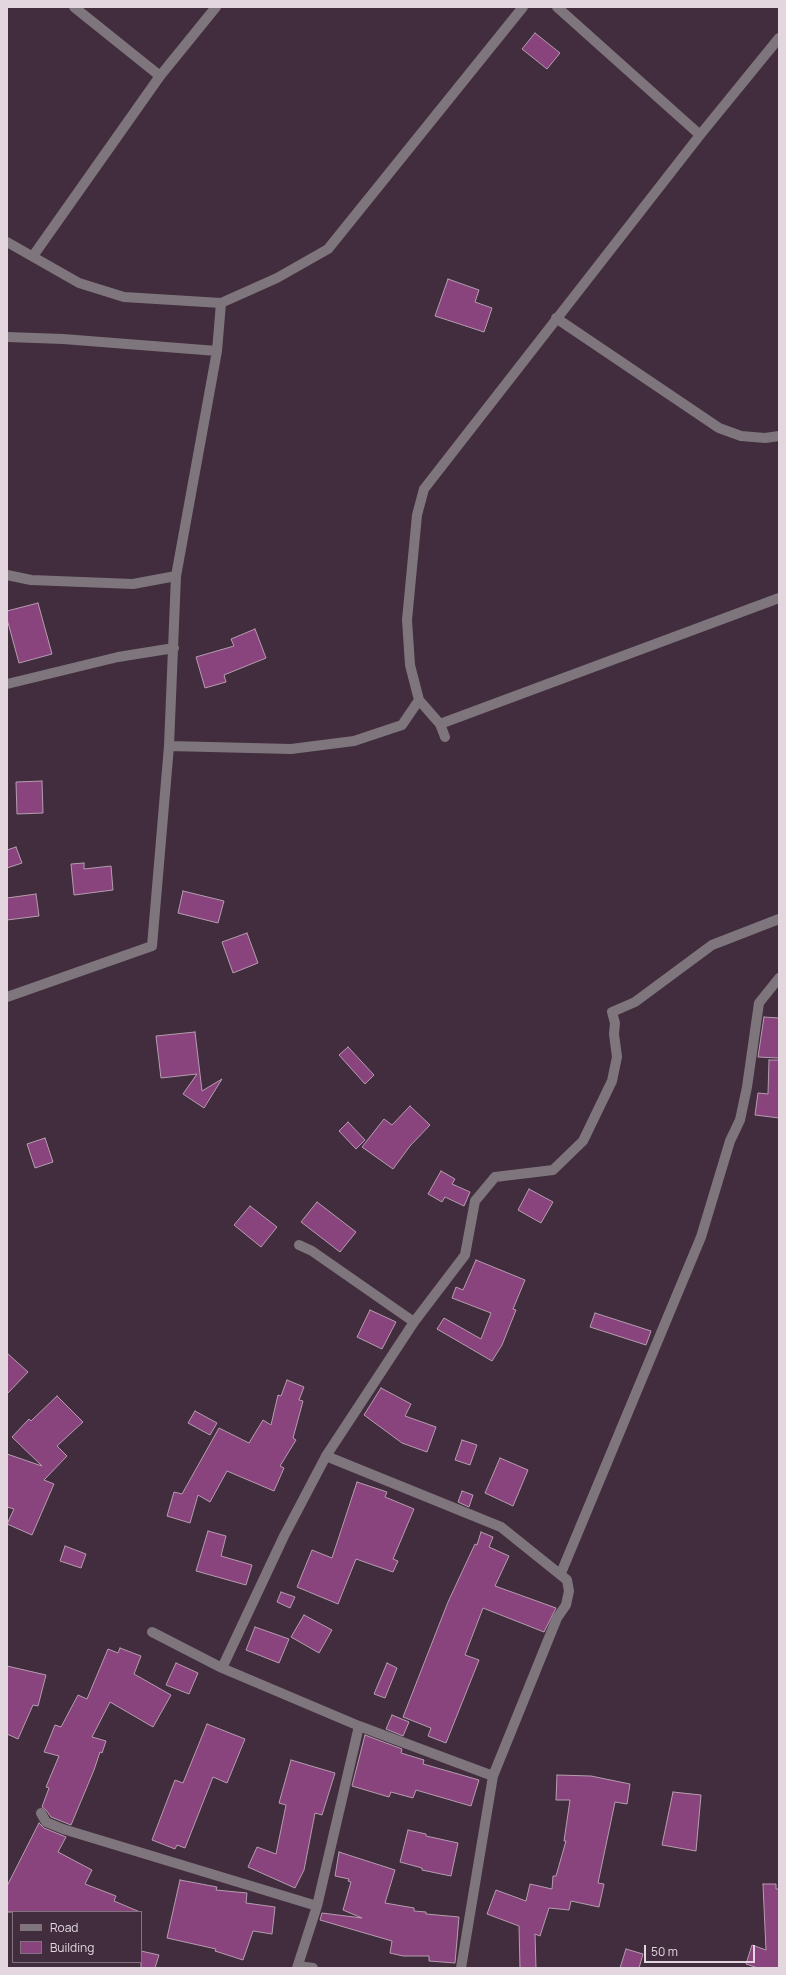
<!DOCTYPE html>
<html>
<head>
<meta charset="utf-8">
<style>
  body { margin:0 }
  #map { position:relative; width:786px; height:1975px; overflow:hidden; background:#412d3d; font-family:Manrope,sans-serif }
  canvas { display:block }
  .frame { position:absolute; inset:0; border:8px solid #e3d6df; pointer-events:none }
  .legend { position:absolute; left:12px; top:1911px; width:130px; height:52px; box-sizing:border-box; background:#412d3d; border:1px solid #82717e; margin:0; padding:5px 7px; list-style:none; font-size:12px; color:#e3d6df }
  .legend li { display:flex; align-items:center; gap:8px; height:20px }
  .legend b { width:20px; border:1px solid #82717e }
  .scale { position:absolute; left:644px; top:1945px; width:111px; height:18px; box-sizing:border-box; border:2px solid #e3d6df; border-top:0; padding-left:5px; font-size:12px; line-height:14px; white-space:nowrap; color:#e3d6df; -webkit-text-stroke:3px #412d3d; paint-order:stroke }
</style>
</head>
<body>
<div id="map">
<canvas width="786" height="1975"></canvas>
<div class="frame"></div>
<ul class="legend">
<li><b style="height:5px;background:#7f757c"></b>Road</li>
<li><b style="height:11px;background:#8a447d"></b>Building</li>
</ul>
<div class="scale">50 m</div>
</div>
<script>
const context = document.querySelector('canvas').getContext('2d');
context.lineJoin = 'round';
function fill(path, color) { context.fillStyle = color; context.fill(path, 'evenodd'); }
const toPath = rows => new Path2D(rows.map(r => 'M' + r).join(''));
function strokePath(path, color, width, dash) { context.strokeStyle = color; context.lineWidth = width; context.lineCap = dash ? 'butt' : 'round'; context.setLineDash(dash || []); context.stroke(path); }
const building = toPath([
  [535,33,560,53,547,69,522,49,535,33],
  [448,279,479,290,475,302,492,308,484,332,435,316,448,279],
  [38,603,52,654,19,663,7,619,7,611,38,603],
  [255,629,266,658,224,675,226,682,205,688,196,657,234,646,231,639,255,629],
  [42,781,43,813,17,814,16,782,42,781],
  [16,847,22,863,7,868,7,850,16,847],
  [84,863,84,869,111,866,113,890,74,895,71,864,84,863],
  [183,891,224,901,218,923,178,913,183,891],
  [36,894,39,916,7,920,7,898,36,894],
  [247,933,258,963,233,973,222,942,247,933],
  [764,1017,779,1018,779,1058,758,1057,764,1017],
  [195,1032,202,1091,222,1079,204,1108,183,1094,197,1074,161,1078,156,1036,195,1032],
  [348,1047,374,1075,365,1084,339,1055,348,1047],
  [769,1060,779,1060,779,1118,755,1115,758,1093,768,1094,769,1060],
  [410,1106,430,1125,410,1146,393,1169,362,1147,384,1119,392,1125,410,1106],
  [348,1122,365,1140,356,1149,339,1131,348,1122],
  [45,1138,53,1162,35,1168,27,1144,45,1138],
  [441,1171,455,1179,452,1184,470,1192,464,1206,445,1197,442,1202,428,1194,441,1171],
  [529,1189,553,1202,541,1223,518,1210,529,1189],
  [317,1202,356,1232,340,1252,301,1222,317,1202],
  [250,1206,277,1227,261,1247,234,1225,250,1206],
  [476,1260,525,1280,513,1309,516,1310,502,1345,492,1361,437,1329,444,1318,481,1339,491,1313,452,1298,456,1287,463,1290,476,1260],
  [370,1310,396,1322,382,1349,357,1337,370,1310],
  [595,1313,651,1331,646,1345,590,1327,595,1313],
  [7,1353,28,1372,7,1394,7,1353],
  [287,1380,304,1387,299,1400,303,1401,293,1438,296,1440,280,1466,284,1468,274,1491,227,1471,210,1502,198,1495,190,1523,167,1516,174,1492,182,1494,219,1428,249,1443,263,1420,271,1425,278,1395,281,1396,287,1380],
  [381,1388,411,1404,405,1416,436,1427,427,1452,402,1443,364,1415,381,1388],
  [57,1396,83,1422,57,1446,67,1456,44,1480,54,1484,32,1535,7,1524,14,1509,7,1507,7,1454,42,1466,12,1437,29,1419,31,1421,57,1396],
  [195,1411,217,1423,210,1435,188,1423,195,1411],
  [462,1440,477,1445,470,1465,455,1460,462,1440],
  [500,1458,528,1470,513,1506,485,1493,500,1458],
  [357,1482,387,1492,385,1497,414,1509,393,1559,398,1561,393,1572,356,1559,338,1604,297,1587,312,1550,332,1558,357,1482],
  [462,1491,473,1495,469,1507,458,1502,462,1491],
  [208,1531,226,1536,221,1556,252,1565,246,1585,196,1571,208,1531],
  [481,1532,493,1537,489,1547,509,1556,495,1586,556,1608,544,1632,483,1608,465,1655,479,1660,446,1743,428,1736,431,1728,403,1717,448,1602,475,1544,477,1545,481,1532],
  [65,1546,86,1554,81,1568,60,1561,65,1546],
  [281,1592,295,1597,290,1608,277,1602,281,1592],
  [304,1615,332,1630,319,1653,291,1637,304,1615],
  [255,1627,289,1639,279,1663,246,1650,255,1627],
  [120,1648,141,1656,134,1674,171,1695,153,1727,110,1702,92,1737,106,1741,102,1753,100,1752,94,1770,71,1825,51,1817,46,1810,42,1807,49,1788,46,1787,59,1756,44,1752,55,1725,61,1727,78,1695,87,1699,108,1649,118,1653,120,1648],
  [176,1663,198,1673,189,1694,166,1685,176,1663],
  [387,1663,397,1668,385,1698,374,1694,387,1663],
  [7,1666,46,1675,38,1706,33,1705,18,1739,7,1734,7,1666],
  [392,1715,409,1722,403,1736,386,1729,392,1715],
  [207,1724,245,1739,227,1783,213,1777,185,1848,177,1845,175,1849,152,1840,175,1780,183,1783,207,1724],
  [365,1735,402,1749,401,1753,424,1760,423,1764,479,1780,471,1806,416,1790,413,1798,391,1792,389,1797,352,1786,365,1735],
  [291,1760,335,1773,322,1815,315,1813,304,1870,295,1888,248,1867,257,1847,276,1854,286,1805,279,1803,291,1760],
  [557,1775,591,1776,630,1784,627,1804,615,1802,598,1883,604,1884,599,1907,571,1901,569,1910,549,1908,540,1936,535,1934,536,1968,520,1968,519,1926,487,1914,496,1890,526,1901,530,1884,552,1889,553,1876,556,1876,566,1841,564,1841,570,1800,556,1800,557,1775],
  [673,1792,701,1795,696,1851,662,1845,673,1792],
  [39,1823,44,1828,66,1837,58,1852,92,1870,85,1884,116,1896,114,1901,140,1912,7,1912,7,1886,39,1823],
  [408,1830,426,1834,426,1836,458,1843,451,1876,422,1870,422,1868,400,1862,408,1830],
  [339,1852,395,1870,385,1903,414,1908,414,1911,426,1912,426,1914,459,1917,455,1963,429,1961,429,1956,403,1956,390,1953,392,1941,320,1920,322,1913,362,1918,343,1910,351,1882,348,1881,349,1879,335,1876,339,1852],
  [180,1880,217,1887,216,1890,247,1893,246,1903,275,1907,272,1934,253,1931,243,1960,215,1951,216,1949,167,1938,180,1880],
  [763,1884,776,1884,776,1889,779,1889,779,1968,758,1968,746,1964,752,1945,766,1950,763,1884],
  [626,1949,643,1954,639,1968,620,1968,626,1949],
  [141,1951,159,1955,155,1968,141,1968,141,1951]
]);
const minor = toPath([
  [74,7,160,76],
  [557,7,700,135],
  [7,242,79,283,124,297,221,303,277,278,328,249,523,7],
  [33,256,160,76,216,7],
  [556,318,719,428,741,436,765,438,779,436],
  [7,337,63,339,217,351],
  [7,575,31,580,133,584,176,576],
  [7,684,118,657,174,648],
  [440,724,779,598],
  [445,737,440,724,419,700,410,665,407,620,417,515,424,489,700,135,779,38],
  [169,746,291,749,354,741,402,725,419,700],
  [7,997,152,946,169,746,176,576,217,351,221,303],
  [299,1245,312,1251,414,1322],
  [326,1456,501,1527,567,1580,569,1591,566,1605,557,1618,493,1776,461,1968],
  [561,1573,701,1237,730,1141,740,1120,747,1087,759,1003,779,978],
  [152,1632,222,1668,359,1726,493,1776],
  [222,1668,284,1536,326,1456,414,1322,465,1255,475,1201,495,1177,553,1170,583,1141,612,1081,617,1057,614,1034,615,1023,612,1012,635,1002,712,945,779,919],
  [41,1813,46,1822,63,1829,317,1906],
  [298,1966,313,1968],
  [297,1968,317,1906,359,1726]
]);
fill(building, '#8a447d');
strokePath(building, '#b59daf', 1);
strokePath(minor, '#7f757c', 10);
</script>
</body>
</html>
